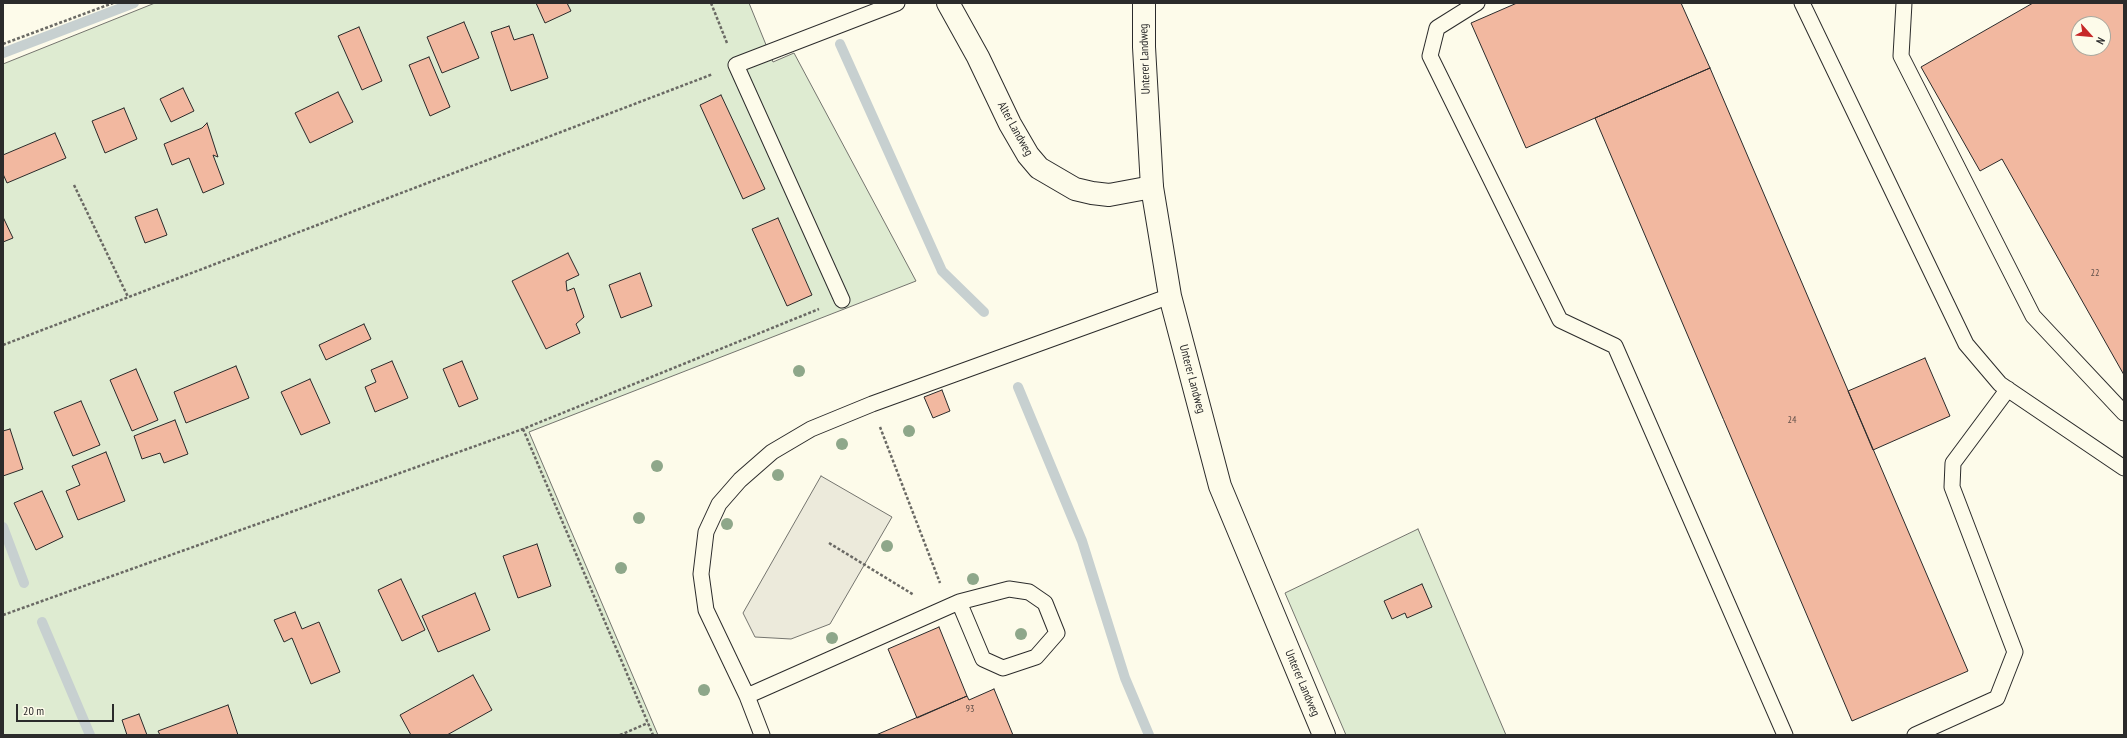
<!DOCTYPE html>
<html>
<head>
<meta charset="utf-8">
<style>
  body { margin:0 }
  #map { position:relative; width:2127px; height:738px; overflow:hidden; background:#fdfbea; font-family:"PT Sans Narrow",sans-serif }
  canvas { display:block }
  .frame { position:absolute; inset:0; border:4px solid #2b2b2b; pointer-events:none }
  .north { position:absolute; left:2071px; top:16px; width:40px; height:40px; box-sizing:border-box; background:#fdfbea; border:1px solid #a9a89e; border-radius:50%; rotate:117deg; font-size:11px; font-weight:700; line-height:16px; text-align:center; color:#2b2b2b }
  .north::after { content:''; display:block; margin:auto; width:14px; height:18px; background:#c62828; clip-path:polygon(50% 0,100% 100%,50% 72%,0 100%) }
  .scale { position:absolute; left:16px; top:704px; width:98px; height:18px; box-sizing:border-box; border:2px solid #2b2b2b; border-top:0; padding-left:5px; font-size:12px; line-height:14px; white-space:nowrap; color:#2b2b2b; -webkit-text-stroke:3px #fdfbea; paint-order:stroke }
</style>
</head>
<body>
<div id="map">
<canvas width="2127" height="738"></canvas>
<div class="frame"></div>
<div class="north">N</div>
<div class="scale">20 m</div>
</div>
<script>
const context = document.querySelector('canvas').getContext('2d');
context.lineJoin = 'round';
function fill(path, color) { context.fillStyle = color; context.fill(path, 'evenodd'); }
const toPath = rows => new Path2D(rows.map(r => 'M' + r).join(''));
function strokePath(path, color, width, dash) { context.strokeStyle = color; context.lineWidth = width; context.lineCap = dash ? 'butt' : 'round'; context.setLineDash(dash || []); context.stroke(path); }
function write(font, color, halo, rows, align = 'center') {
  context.font = font + ' "PT Sans Narrow",sans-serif'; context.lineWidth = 3; context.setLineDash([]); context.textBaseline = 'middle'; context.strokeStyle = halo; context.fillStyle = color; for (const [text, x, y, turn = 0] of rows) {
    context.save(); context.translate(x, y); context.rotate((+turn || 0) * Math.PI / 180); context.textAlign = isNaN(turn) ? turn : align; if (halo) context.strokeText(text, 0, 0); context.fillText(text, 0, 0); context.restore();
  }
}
const green = toPath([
  [155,3,749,3,773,62,794,53,916,281,529,432,658,735,3,735,3,64,155,3],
  [1418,529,1506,735,1346,735,1285,593,1418,529]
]);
const parking = toPath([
  [821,476,892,517,830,624,791,639,755,637,743,613,821,476]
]);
const stream = toPath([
  [840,44,942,271,984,312],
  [3,53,134,3],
  [1018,387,1082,541,1125,678,1149,735],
  [3,527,24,583],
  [42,622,90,735]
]);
const building = toPath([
  [536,3,567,3,571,11,545,23,536,3],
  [1517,3,1681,3,1710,68,1526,148,1471,23,1517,3],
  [2033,3,2124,3,2124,375,2002,159,1980,171,1921,67,2033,3],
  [2079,24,2103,24,2103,48,2079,48,2079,24],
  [464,22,479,58,442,73,427,37,464,22],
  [509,26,514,40,533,34,548,78,511,91,491,32,509,26],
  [359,27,382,81,362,90,338,36,359,27],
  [429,57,450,107,430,116,409,65,429,57],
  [1710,68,1968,671,1852,721,1595,118,1710,68],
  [183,88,194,111,171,122,160,99,183,88],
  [338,92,353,122,310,143,295,113,338,92],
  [721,95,765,189,743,199,700,105,721,95],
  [124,108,137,139,105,153,92,121,124,108],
  [207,123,218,157,213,155,224,184,203,193,189,158,172,165,164,144,202,128,207,123],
  [55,133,66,158,7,183,3,174,3,155,55,133],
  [157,209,167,235,145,243,135,217,157,209],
  [3,217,13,238,3,242,3,217],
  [778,218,812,295,787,306,752,229,778,218],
  [568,253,579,275,566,281,567,291,574,288,584,317,576,324,580,333,546,349,512,281,568,253],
  [640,273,652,306,621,318,609,285,640,273],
  [364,324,371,339,326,360,319,345,364,324],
  [1925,358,1950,416,1873,450,1848,391,1925,358],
  [392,361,408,398,375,412,365,387,376,382,371,370,392,361],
  [462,361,478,399,459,407,443,369,462,361],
  [236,366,249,398,186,423,174,392,236,366],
  [136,369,158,420,132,431,110,380,136,369],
  [310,379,330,423,301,435,281,392,310,379],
  [942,390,950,411,933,418,924,397,942,390],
  [81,401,100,445,73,456,54,412,81,401],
  [175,420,188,454,164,463,160,453,142,459,134,436,175,420],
  [10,429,23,469,3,476,3,431,10,429],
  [106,452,125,501,78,520,66,491,80,485,72,466,106,452],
  [42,491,63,537,36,550,14,503,42,491],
  [537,544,551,586,518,598,503,556,537,544],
  [401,579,425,630,402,641,378,590,401,579],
  [1422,584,1432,607,1407,618,1405,613,1392,619,1384,601,1422,584],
  [475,593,490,630,438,652,422,616,475,593],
  [295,612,302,629,319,622,340,672,311,684,292,638,284,642,274,620,295,612],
  [939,627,967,696,917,718,888,649,939,627],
  [473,675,492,710,447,735,411,735,400,715,473,675],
  [994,689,1013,735,876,735,967,696,969,700,994,689],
  [228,705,238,735,160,735,158,731,228,705],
  [139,714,147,735,127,735,122,720,139,714]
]);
const path = toPath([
  [711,3,727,43],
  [3,44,113,3],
  [74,185,128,297],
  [3,345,713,74],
  [880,427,940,583],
  [523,429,653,735],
  [829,543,914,595],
  [3,615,523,429,819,309],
  [620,735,648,723]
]);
const lane = toPath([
  [1477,3,1437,28,1430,56,1560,320,1615,346,1785,735],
  [1802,3,1966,344,2000,384,2124,468],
  [1904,3,1901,56,2033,316,2124,413],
  [842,300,736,65,897,3],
  [747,696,959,602,983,659,1003,668,1036,657,1057,633,1045,603,1029,592,1009,589,959,602],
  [762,735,747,696,706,610,701,574,706,532,719,504,740,480,772,452,811,429,872,404,1170,296],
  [1915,735,1997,698,2015,652,1952,487,1953,463,2008,389]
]);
const street = toPath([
  [948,3,978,57,1010,124,1028,155,1039,168,1075,189,1092,193,1109,195,1152,187]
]);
const secondary = toPath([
  [1144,3,1144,47,1152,187,1170,296,1220,486,1324,735]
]);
const trees = [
  [799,371],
  [909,431],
  [842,444],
  [657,466],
  [778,475],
  [639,518],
  [727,524],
  [887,546],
  [621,568],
  [973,579],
  [1021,634],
  [832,638],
  [704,690]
];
const numberNames = [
  ["22",2095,273],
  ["24",1792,420],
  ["93",970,709]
];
const streetNames = [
  ["Unterer Landweg",1145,59,-92],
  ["Alter Landweg",1015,129,61],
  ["Unterer Landweg",1192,379,75],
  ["Unterer Landweg",1302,683,67]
];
fill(green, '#deebd1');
strokePath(green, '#74746e', 1);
fill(parking, '#eceadb');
strokePath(parking, '#74746e', 1);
strokePath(stream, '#c7d0d0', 10);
fill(building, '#f2b8a0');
strokePath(building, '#2b2b2b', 1);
strokePath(lane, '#2b2b2b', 17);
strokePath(street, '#2b2b2b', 24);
strokePath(secondary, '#2b2b2b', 24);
strokePath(path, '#6a6964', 2.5, [3, 2]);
strokePath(lane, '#fdfbea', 15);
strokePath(street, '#fdfbea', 22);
strokePath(secondary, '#fdfbea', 22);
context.fillStyle = '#8ea78a';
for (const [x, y] of trees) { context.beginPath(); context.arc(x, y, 6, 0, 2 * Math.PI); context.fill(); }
write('10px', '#5d4e48', null, numberNames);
write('12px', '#2b2b2b', '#fdfbea', streetNames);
</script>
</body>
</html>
